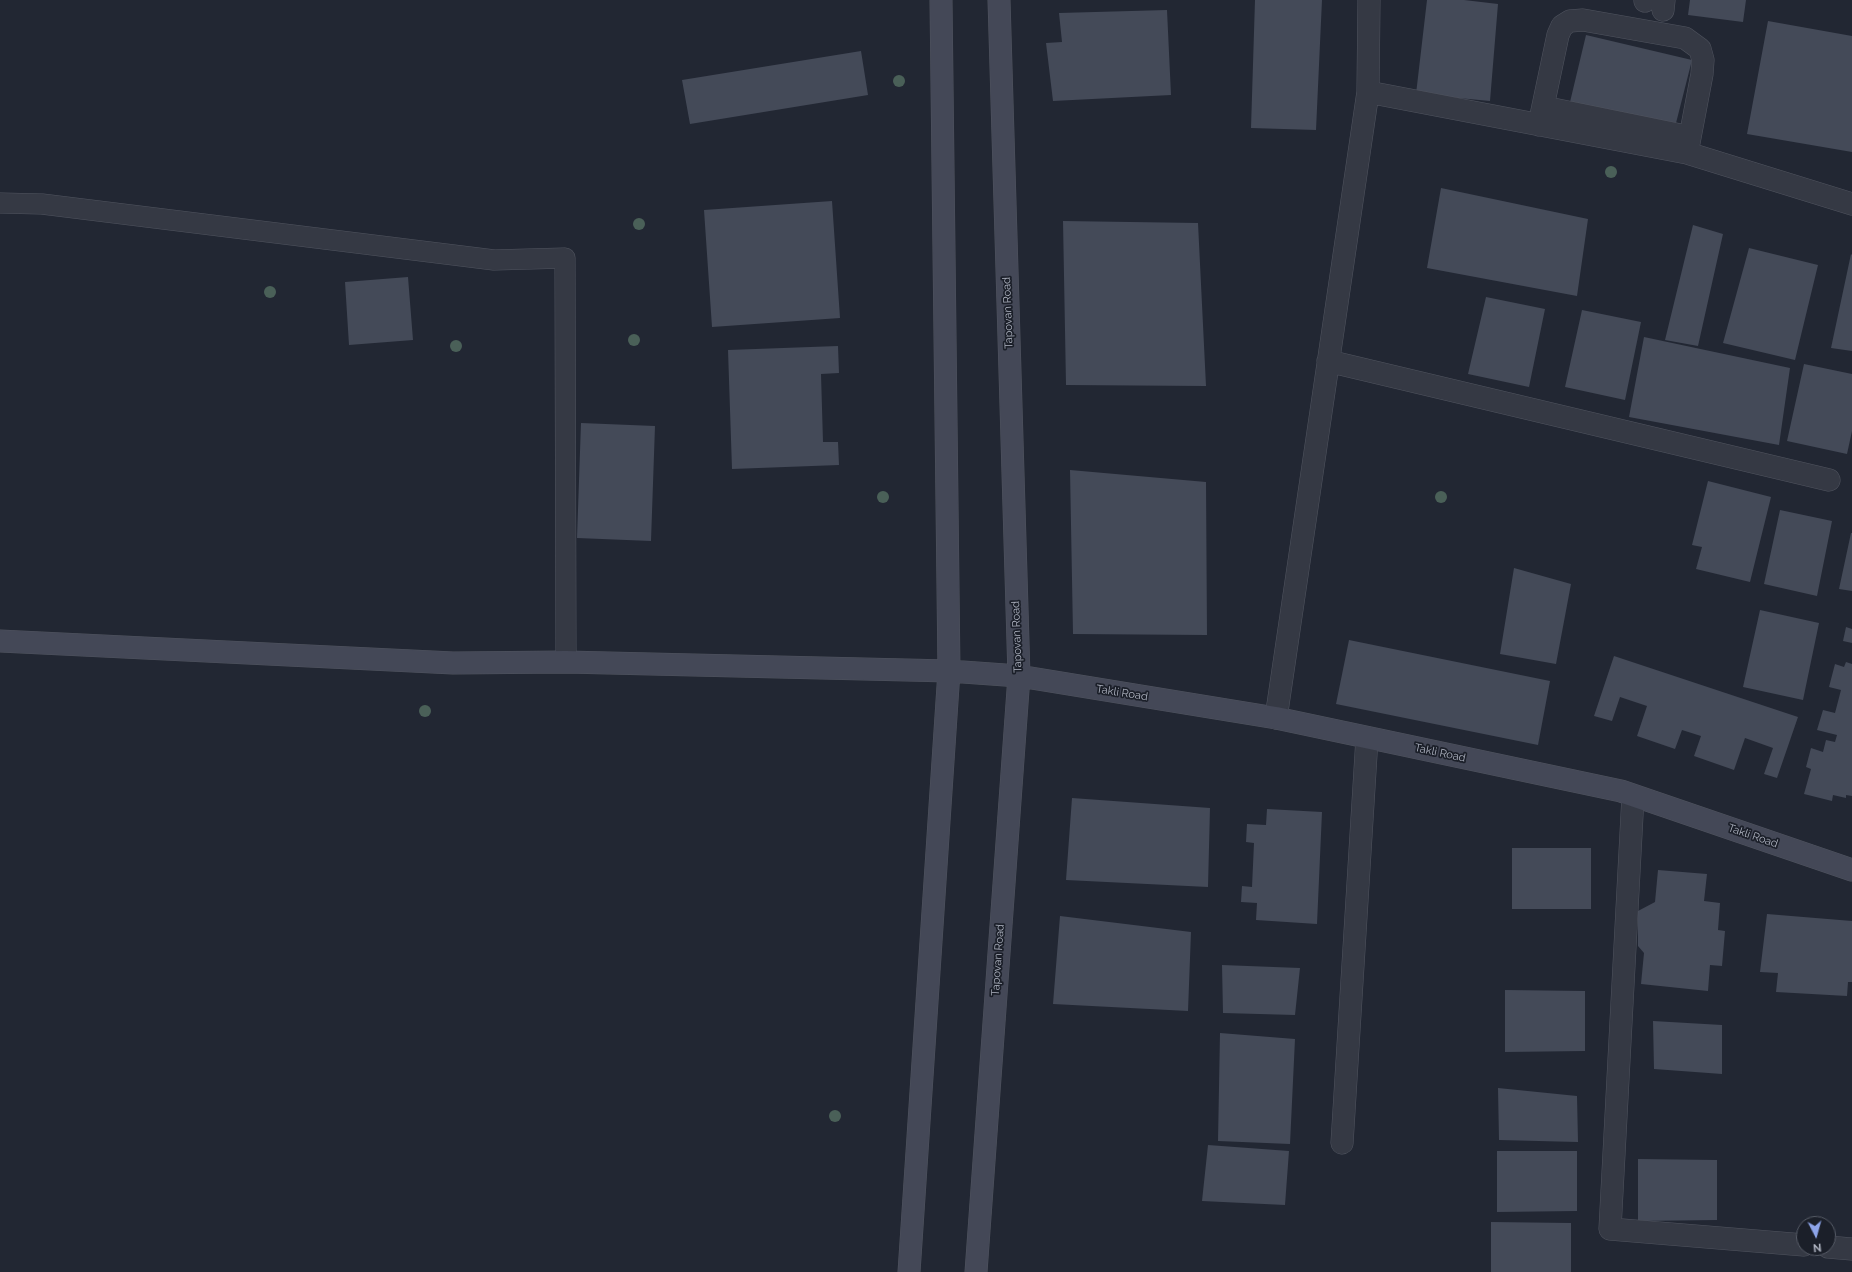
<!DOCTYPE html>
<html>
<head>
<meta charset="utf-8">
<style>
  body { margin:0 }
  #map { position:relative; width:1852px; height:1272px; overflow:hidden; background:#222733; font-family:Raleway,sans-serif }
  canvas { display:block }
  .north { position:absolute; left:1796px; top:1216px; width:40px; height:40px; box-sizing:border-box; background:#1b1f29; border:1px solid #565b66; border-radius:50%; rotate:174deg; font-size:11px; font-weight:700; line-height:16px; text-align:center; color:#afb4c1 }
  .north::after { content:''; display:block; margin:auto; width:14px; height:18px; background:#8da4e9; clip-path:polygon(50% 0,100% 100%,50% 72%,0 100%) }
</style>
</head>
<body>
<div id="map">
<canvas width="1852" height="1272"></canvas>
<div class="north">N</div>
</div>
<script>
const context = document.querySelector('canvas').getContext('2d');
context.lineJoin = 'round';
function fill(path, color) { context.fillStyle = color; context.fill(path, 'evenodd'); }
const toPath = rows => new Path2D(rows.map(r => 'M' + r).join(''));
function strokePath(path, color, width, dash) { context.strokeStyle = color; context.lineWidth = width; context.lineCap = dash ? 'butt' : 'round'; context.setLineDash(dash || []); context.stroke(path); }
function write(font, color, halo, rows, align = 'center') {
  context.font = font + ' Raleway,sans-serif'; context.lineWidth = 3.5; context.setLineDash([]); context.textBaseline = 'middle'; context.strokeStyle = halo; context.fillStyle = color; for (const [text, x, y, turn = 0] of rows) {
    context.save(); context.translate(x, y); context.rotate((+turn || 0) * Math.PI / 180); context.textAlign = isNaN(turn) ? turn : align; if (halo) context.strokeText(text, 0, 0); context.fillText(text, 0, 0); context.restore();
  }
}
const building = toPath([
  [1255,0,1322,0,1316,130,1251,128],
  [1427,0,1464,0,1498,4,1490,101,1416,94],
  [1690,0,1746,0,1743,22,1688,15],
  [1167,10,1171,95,1053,101,1046,43,1062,42,1059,13],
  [1768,21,1852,36,1852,152,1747,134],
  [1586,35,1692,60,1675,127,1570,102],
  [861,51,868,95,690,124,682,80],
  [1441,188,1588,219,1577,296,1427,268],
  [832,201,840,318,712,327,704,210],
  [1063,221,1198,223,1206,386,1066,385],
  [1693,225,1723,234,1698,346,1665,340],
  [1749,248,1818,265,1795,360,1723,343],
  [1851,254,1852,255,1852,351,1831,348],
  [408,277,413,340,349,345,345,282],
  [1486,297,1545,309,1529,387,1468,374],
  [1582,310,1641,322,1625,400,1565,387],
  [1644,337,1790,368,1779,445,1629,417],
  [838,346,839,373,821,374,823,442,838,442,839,465,732,469,728,350],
  [1804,364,1852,374,1852,431,1847,454,1787,441],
  [581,423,655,426,651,541,577,538],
  [1070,470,1206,482,1207,635,1073,634],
  [1708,481,1771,497,1750,582,1696,569,1702,547,1692,545],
  [1780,510,1832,521,1817,596,1764,584],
  [1851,533,1852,533,1852,591,1839,589],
  [1514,568,1571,584,1556,664,1500,654],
  [1760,610,1819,623,1803,700,1743,687],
  [1846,627,1852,629,1852,643,1843,641],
  [1349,640,1550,681,1538,745,1336,704],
  [1614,656,1798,717,1777,778,1764,774,1773,748,1745,738,1734,770,1694,756,1701,736,1682,730,1675,749,1637,736,1647,706,1620,697,1612,721,1594,716],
  [1846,662,1852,664,1852,796,1846,795,1846,798,1833,795,1832,801,1804,794,1811,769,1806,767,1811,748,1823,752,1826,740,1835,742,1837,735,1817,730,1823,710,1835,713,1841,690,1829,687,1835,664,1844,667],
  [1072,798,1210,808,1208,887,1066,880],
  [1267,809,1322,812,1317,924,1256,920,1257,903,1241,902,1242,886,1252,887,1254,843,1246,842,1247,824,1266,825],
  [1512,848,1591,848,1591,909,1512,909],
  [1658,870,1707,874,1704,901,1720,903,1718,930,1725,931,1722,966,1710,965,1708,991,1641,984,1644,953,1638,946,1638,911,1655,902],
  [1767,914,1852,921,1852,982,1848,982,1847,996,1776,992,1778,973,1760,972],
  [1060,916,1191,932,1188,1011,1053,1004],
  [1222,965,1300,968,1295,1015,1223,1013],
  [1505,990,1585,991,1585,1051,1505,1052],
  [1653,1021,1722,1025,1722,1074,1654,1069],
  [1220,1033,1295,1039,1290,1144,1218,1141],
  [1498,1088,1577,1096,1578,1142,1499,1140],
  [1208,1145,1289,1151,1285,1205,1202,1201],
  [1497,1151,1577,1151,1577,1211,1497,1212],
  [1638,1159,1717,1160,1717,1220,1638,1221],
  [1491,1222,1571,1223,1571,1272,1491,1272]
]);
const lane = toPath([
  [0,203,42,204,494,260,565,258,566,662]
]);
const street = toPath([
  [1645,1,1645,0],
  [1663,10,1664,0],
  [1368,92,1369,0],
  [1543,107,1690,137],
  [1539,125,1558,35,1562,26,1570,21,1583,20,1685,38,1700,49,1703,60,1702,74,1687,153],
  [1328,361,1829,480],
  [1276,718,1368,92,1687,153,1852,204],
  [1633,796,1610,1229,1804,1245],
  [1342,1143,1367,738],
  [1828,1247,1852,1249]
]);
const secondary = toPath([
  [0,641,453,663,566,662,949,671,1019,676,1276,718,1621,791,1852,870],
  [909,1272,949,671,941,0],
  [976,1272,1019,676,999,0]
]);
const trees = [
  [899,81],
  [1611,172],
  [639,224],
  [270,292],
  [634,340],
  [456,346],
  [883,497],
  [1441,497],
  [425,711],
  [835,1116]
];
const streetNames = [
  ["Tapovan Road",1008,313,-92],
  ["Tapovan Road",1017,637,-92],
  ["Takli Road",1122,693,9],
  ["Takli Road",1440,753,12],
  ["Takli Road",1753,836,19],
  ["Tapovan Road",998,960,-86]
];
fill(building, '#444a58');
strokePath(lane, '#50545f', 21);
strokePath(street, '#50545f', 23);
strokePath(secondary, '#50545f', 23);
strokePath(lane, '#353944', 20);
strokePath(street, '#353944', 22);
strokePath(secondary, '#444857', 22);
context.fillStyle = '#4a6058';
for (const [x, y] of trees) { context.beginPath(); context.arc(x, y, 6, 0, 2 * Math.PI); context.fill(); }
write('11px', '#afb4c1', '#1b1f29', streetNames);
</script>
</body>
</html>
